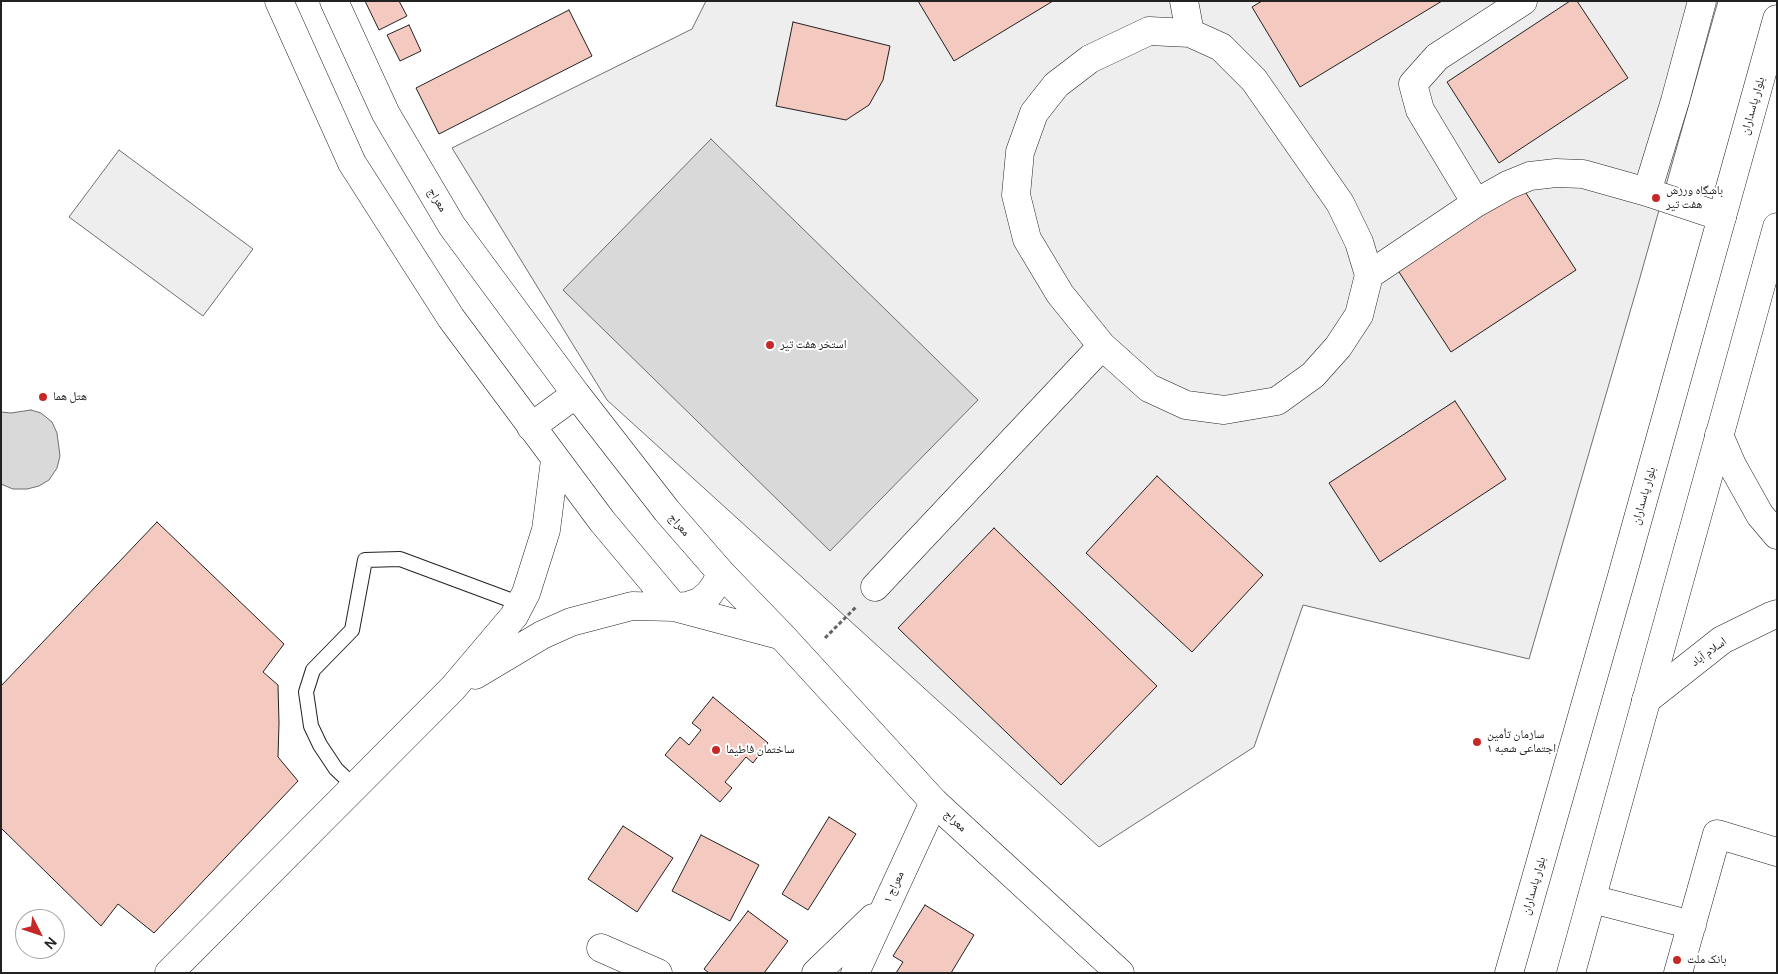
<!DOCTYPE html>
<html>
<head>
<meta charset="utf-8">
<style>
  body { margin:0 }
  #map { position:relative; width:1778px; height:974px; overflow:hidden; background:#fff; font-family:Manrope,sans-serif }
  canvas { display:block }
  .frame { position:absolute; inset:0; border:2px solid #222; pointer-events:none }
  .north { position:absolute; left:15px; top:909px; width:50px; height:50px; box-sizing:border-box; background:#fff; border:1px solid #a7a7a7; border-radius:50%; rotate:131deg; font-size:14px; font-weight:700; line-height:20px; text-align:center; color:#222 }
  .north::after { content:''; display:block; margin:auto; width:18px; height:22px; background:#c62828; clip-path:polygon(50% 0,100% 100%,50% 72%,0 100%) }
</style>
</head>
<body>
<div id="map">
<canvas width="1778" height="974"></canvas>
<div class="frame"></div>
<div class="north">N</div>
</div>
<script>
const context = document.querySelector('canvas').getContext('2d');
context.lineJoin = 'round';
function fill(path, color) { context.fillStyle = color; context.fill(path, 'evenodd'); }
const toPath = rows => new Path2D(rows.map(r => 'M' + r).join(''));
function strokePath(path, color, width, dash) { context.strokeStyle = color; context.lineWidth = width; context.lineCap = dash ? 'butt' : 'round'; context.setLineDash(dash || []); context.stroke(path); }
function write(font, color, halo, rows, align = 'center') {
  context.font = font + ' Manrope,"Noto Naskh Arabic",sans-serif'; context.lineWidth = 4; context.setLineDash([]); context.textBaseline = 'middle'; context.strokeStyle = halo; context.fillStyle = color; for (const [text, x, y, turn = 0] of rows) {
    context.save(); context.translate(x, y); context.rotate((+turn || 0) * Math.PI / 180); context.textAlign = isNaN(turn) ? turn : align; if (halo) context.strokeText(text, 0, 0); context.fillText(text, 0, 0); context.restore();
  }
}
const green = toPath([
  [706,1,1718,1,1639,281,1529,659,1303,605,1254,747,1099,847,607,400,452,148,692,29,706,1],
  [119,150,253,249,203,316,69,217,119,150]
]);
const water = toPath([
  [711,139,978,400,830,551,563,290,711,139],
  [31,410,41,413,52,422,57,433,60,456,57,468,49,480,39,486,27,489,13,489,1,484,1,412,11,413,31,410]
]);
const building = toPath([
  [365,1,399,1,407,16,379,30,365,1],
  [918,1,1053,1,954,61,918,1],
  [1262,1,1442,1,1300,87,1252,7,1262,1],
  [1570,1,1577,1,1628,78,1499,163,1447,82,1570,1],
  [569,10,592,56,439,134,416,88,569,10],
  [793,22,890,46,883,80,869,105,846,120,776,106,793,22],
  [409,25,421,51,400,61,387,35,409,25],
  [1522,187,1576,270,1451,352,1397,269,1522,187],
  [1455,401,1506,479,1380,562,1329,483,1455,401],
  [1157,476,1263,575,1192,652,1086,553,1157,476],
  [157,522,284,644,263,672,278,685,279,723,278,757,298,781,154,933,118,904,101,926,1,828,1,686,157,522],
  [994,528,1157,686,1061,785,898,628,994,528],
  [713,697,768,743,753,763,746,757,725,782,732,788,720,802,665,755,680,737,689,745,701,730,692,723,713,697],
  [829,817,856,834,808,910,782,894,829,817],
  [623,826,673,858,637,912,588,879,623,826],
  [701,835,759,865,730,921,672,891,701,835],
  [925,905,974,935,951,973,896,973,903,962,893,956,925,905],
  [748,911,788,941,764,973,709,973,704,969,748,911]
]);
const path = toPath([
  [825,638,856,607]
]);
const lane = toPath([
  [355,787,336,769,320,745,311,726,306,692,313,670,352,630,365,560,400,559,521,604]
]);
const street = toPath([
  [1184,1,1190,33],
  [1647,192,1675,101,1702,1],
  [1476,203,1420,110,1413,84,1437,57,1523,1],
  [1369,275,1476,203,1508,185,1530,176,1556,173,1583,174,1647,192,1722,217],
  [875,587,1102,346,1149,388,1186,405,1224,410,1277,401,1313,375,1338,347,1359,315,1369,275,1359,242,1340,203,1254,80,1221,47,1190,33,1149,31,1090,59,1056,85,1034,113,1020,152,1016,195,1027,239,1060,294,1102,346],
  [1592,899,1692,925],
  [601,948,658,973],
  [816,973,873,918],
  [855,973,934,802],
  [1678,973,1717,834,1777,852]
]);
const secondary = toPath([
  [279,1,352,163,451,318,602,521,674,607,687,606,699,602,709,594,716,584,721,573],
  [334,1,386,114,452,226,576,394,667,511,721,573,781,635,934,802,1120,973],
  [531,427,576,394],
  [1719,435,1732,465,1760,515,1777,535],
  [475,675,542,635,571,622,632,606,674,607,779,635],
  [1646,700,1722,640,1771,616,1777,614],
  [169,973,453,688,514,616,526,593,546,530,555,460]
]);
const primary = toPath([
  [1509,973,1622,576,1777,19],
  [1571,973,1777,227]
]);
const markers = [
  [1656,198,5,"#c62828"],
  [770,345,5,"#c62828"],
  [43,397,5,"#c62828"],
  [1477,742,5,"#c62828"],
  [716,750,5,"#c62828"],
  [1677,960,5,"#c62828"]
];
const streetNames = [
  ["بلوار پاسداران",1753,106,-74],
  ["معراج",437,200,59],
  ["بلوار پاسداران",1644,496,-74],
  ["معراج",679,525,49],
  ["اسلام آباد",1709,652,-36],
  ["معراج",955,821,43],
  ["بلوار پاسداران",1534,886,-74],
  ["معراج ۱",894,887,-65]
];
const poiNames = [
  ["باشگاه ورزش",1666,191],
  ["هفت تیر",1666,205],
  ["استخر هفت تیر",780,345],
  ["هتل هما",53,397],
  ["سازمان تأمین",1487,735],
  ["اجتماعی شعبه ۱",1487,749],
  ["ساختمان فاطیما",726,750],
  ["بانک ملت",1687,960]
];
fill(green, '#eee');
strokePath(green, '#6f6f6f', 1);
fill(water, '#d9d9d9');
strokePath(water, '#6f6f6f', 1);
fill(building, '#f3c9c0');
strokePath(building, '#222', 1);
strokePath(lane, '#222', 16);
strokePath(street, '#222', 29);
strokePath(secondary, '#222', 29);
strokePath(primary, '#222', 29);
strokePath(path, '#646464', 3, [4, 2.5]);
strokePath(lane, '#fff', 14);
strokePath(street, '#fff', 28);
strokePath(secondary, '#fff', 28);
strokePath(primary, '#fff', 28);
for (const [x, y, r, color] of markers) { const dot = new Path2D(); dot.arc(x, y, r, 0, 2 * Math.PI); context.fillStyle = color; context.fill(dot); strokePath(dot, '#fff', 2); }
write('12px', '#222', '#fff', streetNames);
write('12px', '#222', '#fff', poiNames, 'left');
</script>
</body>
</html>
